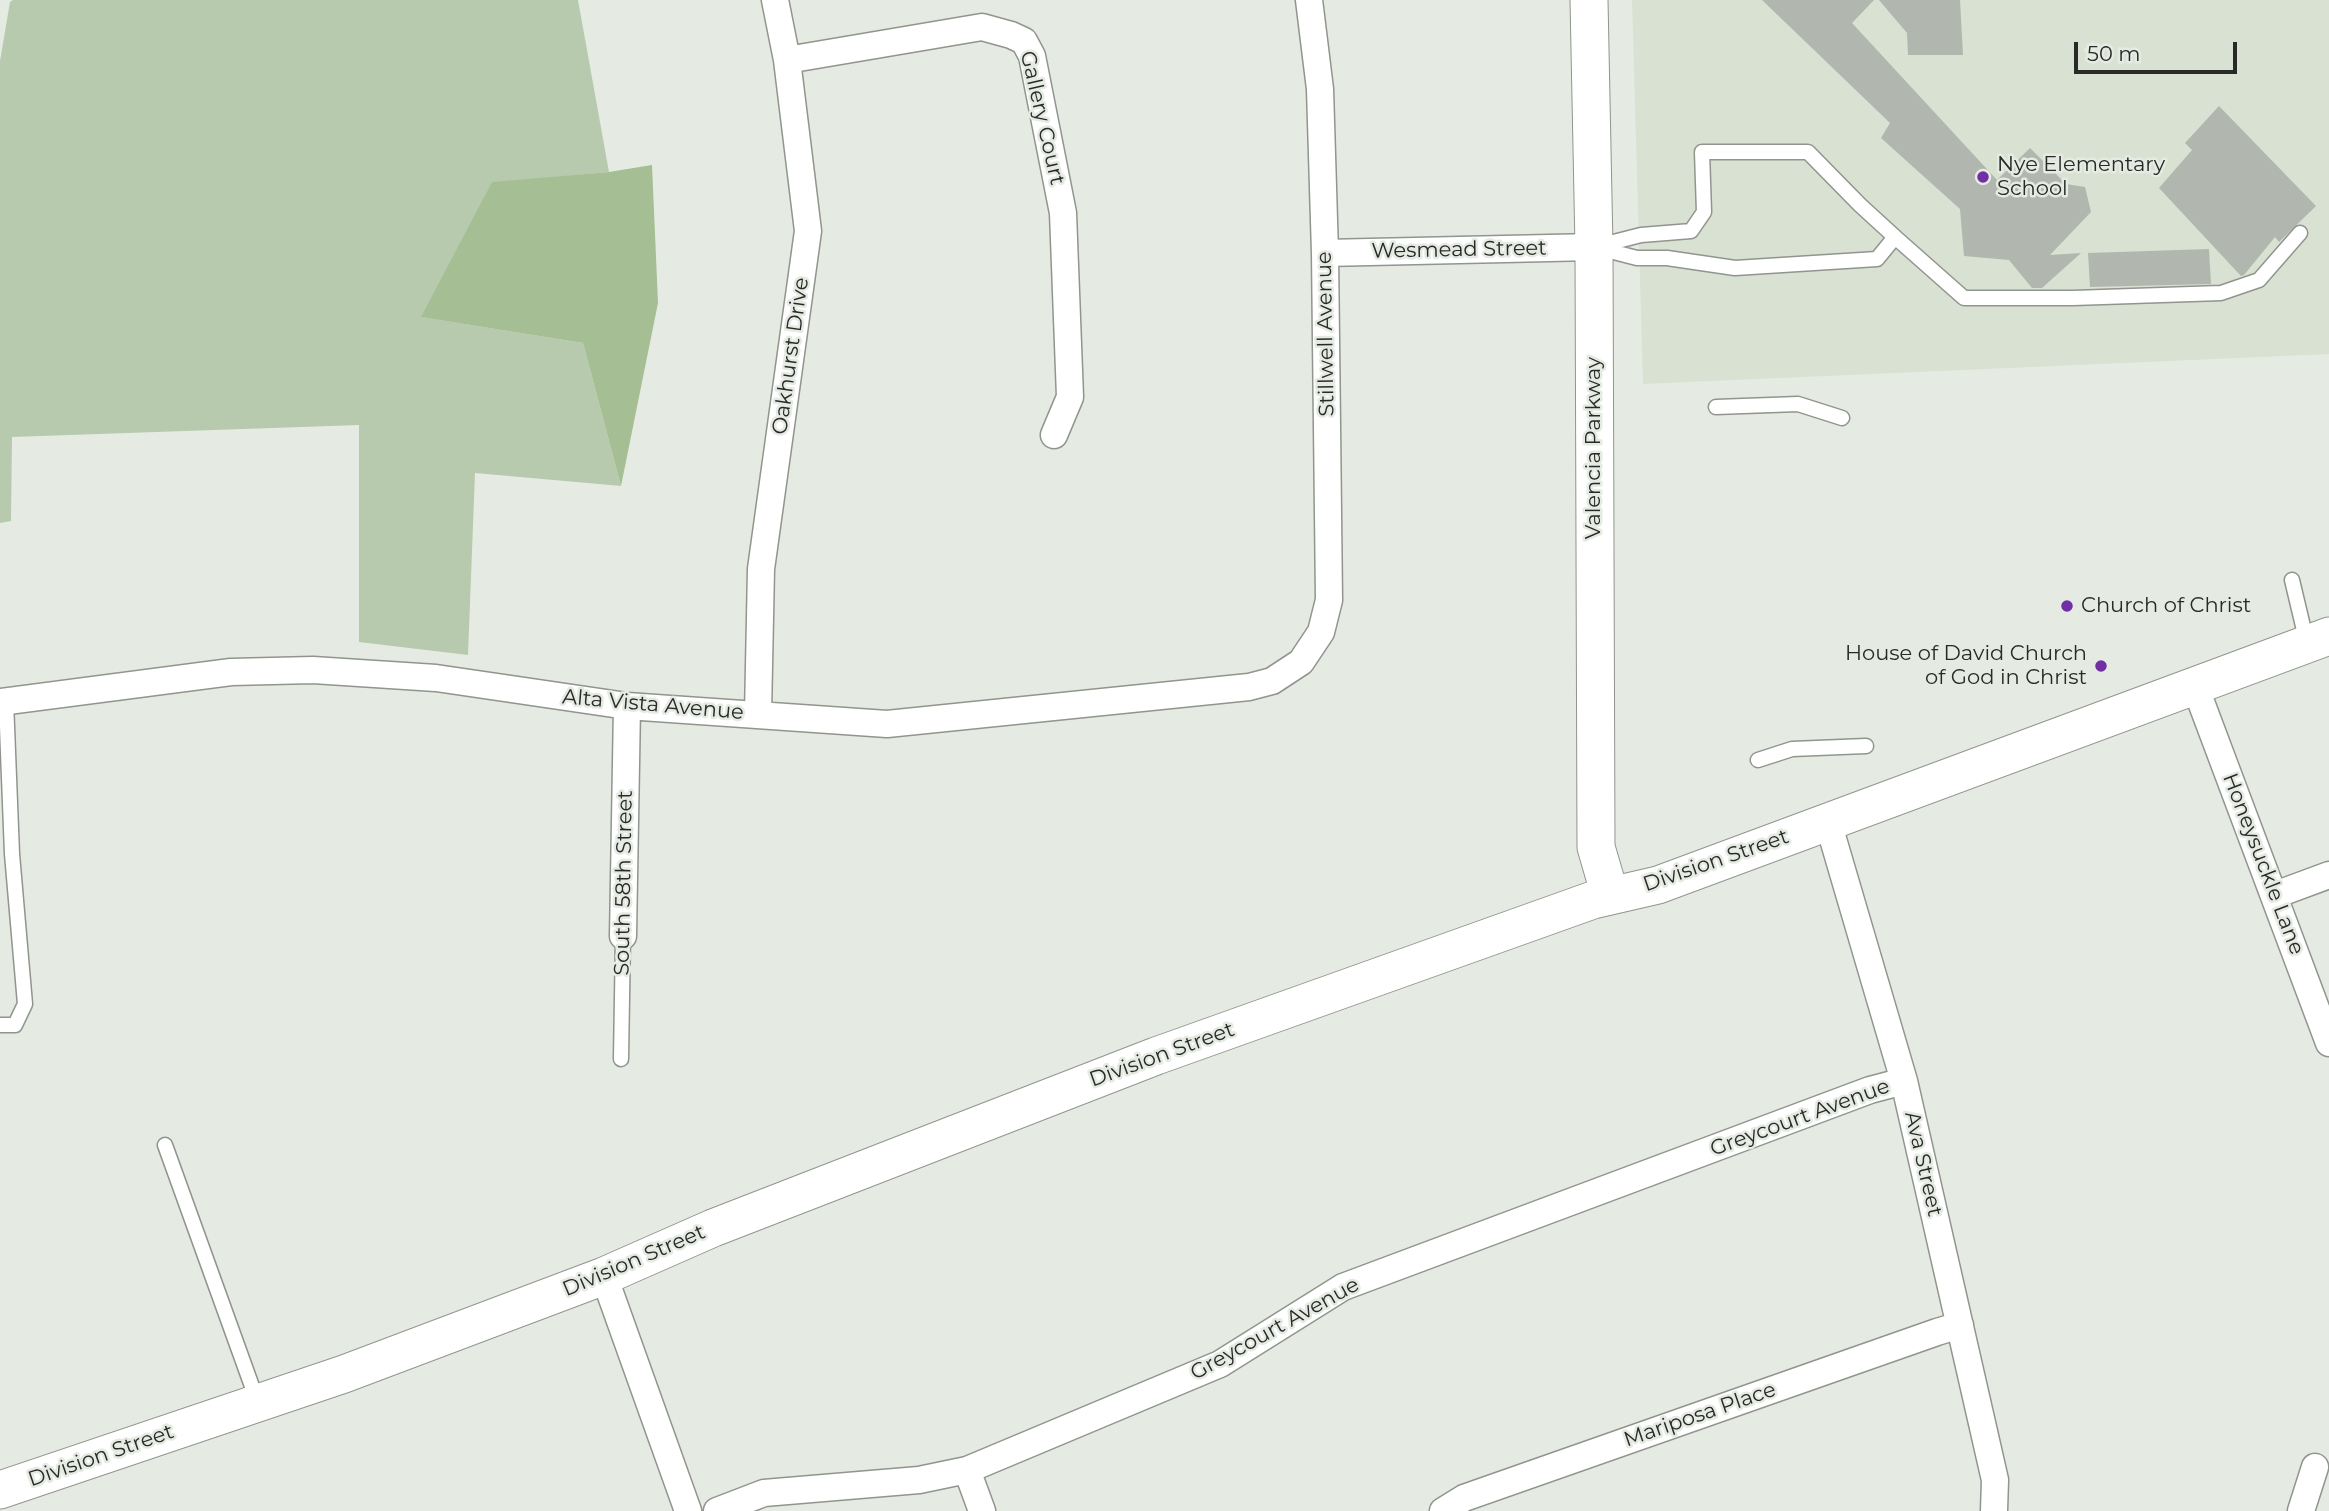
<!DOCTYPE html>
<html>
<head>
<meta charset="utf-8">
<style>
  body { margin:0 }
  #map { position:relative; width:2329px; height:1511px; overflow:hidden; background:#e5ebe2; font-family:Montserrat,sans-serif }
  canvas { display:block }
  .scale { position:absolute; left:2074px; top:42px; width:163px; height:32px; box-sizing:border-box; border:4px solid #282a27; border-top:0; padding-left:9px; font-size:21px; line-height:24px; white-space:nowrap; color:#282a27; -webkit-text-stroke:5px #e5ebe2; paint-order:stroke }
</style>
</head>
<body>
<div id="map">
<canvas width="2329" height="1511"></canvas>
<div class="scale">50 m</div>
</div>
<script>
const context = document.querySelector('canvas').getContext('2d');
context.lineJoin = 'round';
function fill(path, color) { context.fillStyle = color; context.fill(path, 'evenodd'); }
const toPath = rows => new Path2D(rows.map(r => 'M' + r).join(''));
function strokePath(path, color, width, dash) { context.strokeStyle = color; context.lineWidth = width; context.lineCap = dash ? 'butt' : 'round'; context.setLineDash(dash || []); context.stroke(path); }
function write(font, color, halo, rows, align = 'center') {
  context.font = font + ' Montserrat,sans-serif'; context.lineWidth = 5; context.setLineDash([]); context.textBaseline = 'middle'; context.strokeStyle = halo; context.fillStyle = color; for (const [text, x, y, turn = 0] of rows) {
    context.save(); context.translate(x, y); context.rotate((+turn || 0) * Math.PI / 180); context.textAlign = isNaN(turn) ? turn : align; if (halo) context.strokeText(text, 0, 0); context.fillText(text, 0, 0); context.restore();
  }
}
const built = toPath([
  [1632,0,2329,0,2329,354,1643,384]
]);
const green = toPath([
  [13,0,578,0,609,172,492,183,422,317,583,343,621,486,475,473,468,655,359,642,359,425,12,437,11,521,0,523,0,61,10,2]
]);
const forest = toPath([
  [652,165,658,303,621,486,583,343,421,317,492,182,609,172]
]);
const building = toPath([
  [1762,0,1874,0,1852,23,1997,180,2030,148,2066,184,2085,187,2091,212,2050,255,2081,253,2042,288,2032,288,2009,260,1964,256,1960,209,1881,138,1890,123],
  [1879,0,1960,0,1963,55,1908,55,1907,33],
  [2219,106,2316,206,2279,242,2275,237,2244,275,2241,276,2159,188,2192,150,2185,143],
  [2209,249,2211,284,2090,287,2088,253]
]);
const service = toPath([
  [1702,152,1808,152,1860,205,1895,237,1877,259,1735,268,1667,258,1637,258,1594,247,1641,235,1691,231,1704,212,1702,152],
  [1895,237,1964,298,2073,298,2221,293,2259,280,2300,233],
  [1716,407,1798,404,1842,418],
  [2292,580,2307,643],
  [1758,760,1792,749,1866,746],
  [0,1025,15,1025,25,1004,12,854,6,701],
  [621,1059,623,936],
  [165,1145,258,1403]
]);
const minor = toPath([
  [787,60,982,27,1011,35,1024,41,1032,56,1063,213,1070,397,1054,435],
  [1325,253,1594,247],
  [2195,686,2329,1043],
  [0,702,231,672,313,670,436,678,627,706,887,724,1249,687,1272,681,1301,662,1321,632,1329,600,1325,253,1320,89,1309,0],
  [758,714,761,569,808,231,787,60,775,0],
  [1828,822,1904,1081,1995,1480,1994,1511],
  [2275,895,2329,875],
  [623,936,627,706],
  [604,1276,688,1511],
  [967,1470,982,1511],
  [717,1511,764,1493,919,1480,967,1470,1220,1364,1343,1287,1870,1090,1904,1081],
  [1443,1511,1464,1498,1937,1332,1960,1325],
  [2301,1511,2315,1467]
]);
const secondary = toPath([
  [1589,0,1594,247,1596,847,1610,895],
  [0,1490,344,1374,604,1276,713,1228,1156,1056,1593,900,1658,885,2329,636]
]);
const markers = [
  [1983,177,7,"#702fa4"],
  [2067,606,7,"#702fa4"],
  [2101,666,7,"#702fa4"]
];
const streetNames = [
  ["Gallery Court",1042,118,77],
  ["Wesmead Street",1459,250,-1],
  ["Stillwell Avenue",1326,334,-91],
  ["Oakhurst Drive",791,356,-82],
  ["Valencia Parkway",1594,448,-90],
  ["Alta Vista Avenue",653,705,5],
  ["Division Street",1716,861,-19],
  ["Honeysuckle Lane",2263,864,69],
  ["South 58th Street",624,883,-89],
  ["Division Street",1162,1055,-20],
  ["Greycourt Avenue",1800,1118,-20],
  ["Ava Street",1923,1164,77],
  ["Division Street",634,1261,-23],
  ["Greycourt Avenue",1275,1329,-29],
  ["Mariposa Place",1700,1415,-19],
  ["Division Street",101,1456,-19]
];
const poiNames = [
  ["Nye Elementary",1997,165],
  ["School",1997,189],
  ["Church of Christ",2081,606],
  ["House of David Church",2087,654,"right"],
  ["of God in Christ",2087,678,"right"]
];
fill(built, '#d8e1d2');
fill(green, '#b8caad');
fill(forest, '#a5be93');
fill(building, '#b1b7ae');
strokePath(service, '#90958d', 17);
strokePath(minor, '#90958d', 29);
strokePath(secondary, '#90958d', 39);
strokePath(service, '#fff', 14);
strokePath(minor, '#fff', 26);
strokePath(secondary, '#fff', 37);
for (const [x, y, r, color] of markers) { const dot = new Path2D(); dot.arc(x, y, r, 0, 2 * Math.PI); context.fillStyle = color; context.fill(dot); strokePath(dot, '#e5ebe2', 2.5); }
write('21px', '#282a27', '#e5ebe2', streetNames);
write('21px', '#282a27', '#e5ebe2', poiNames, 'left');
</script>
</body>
</html>
